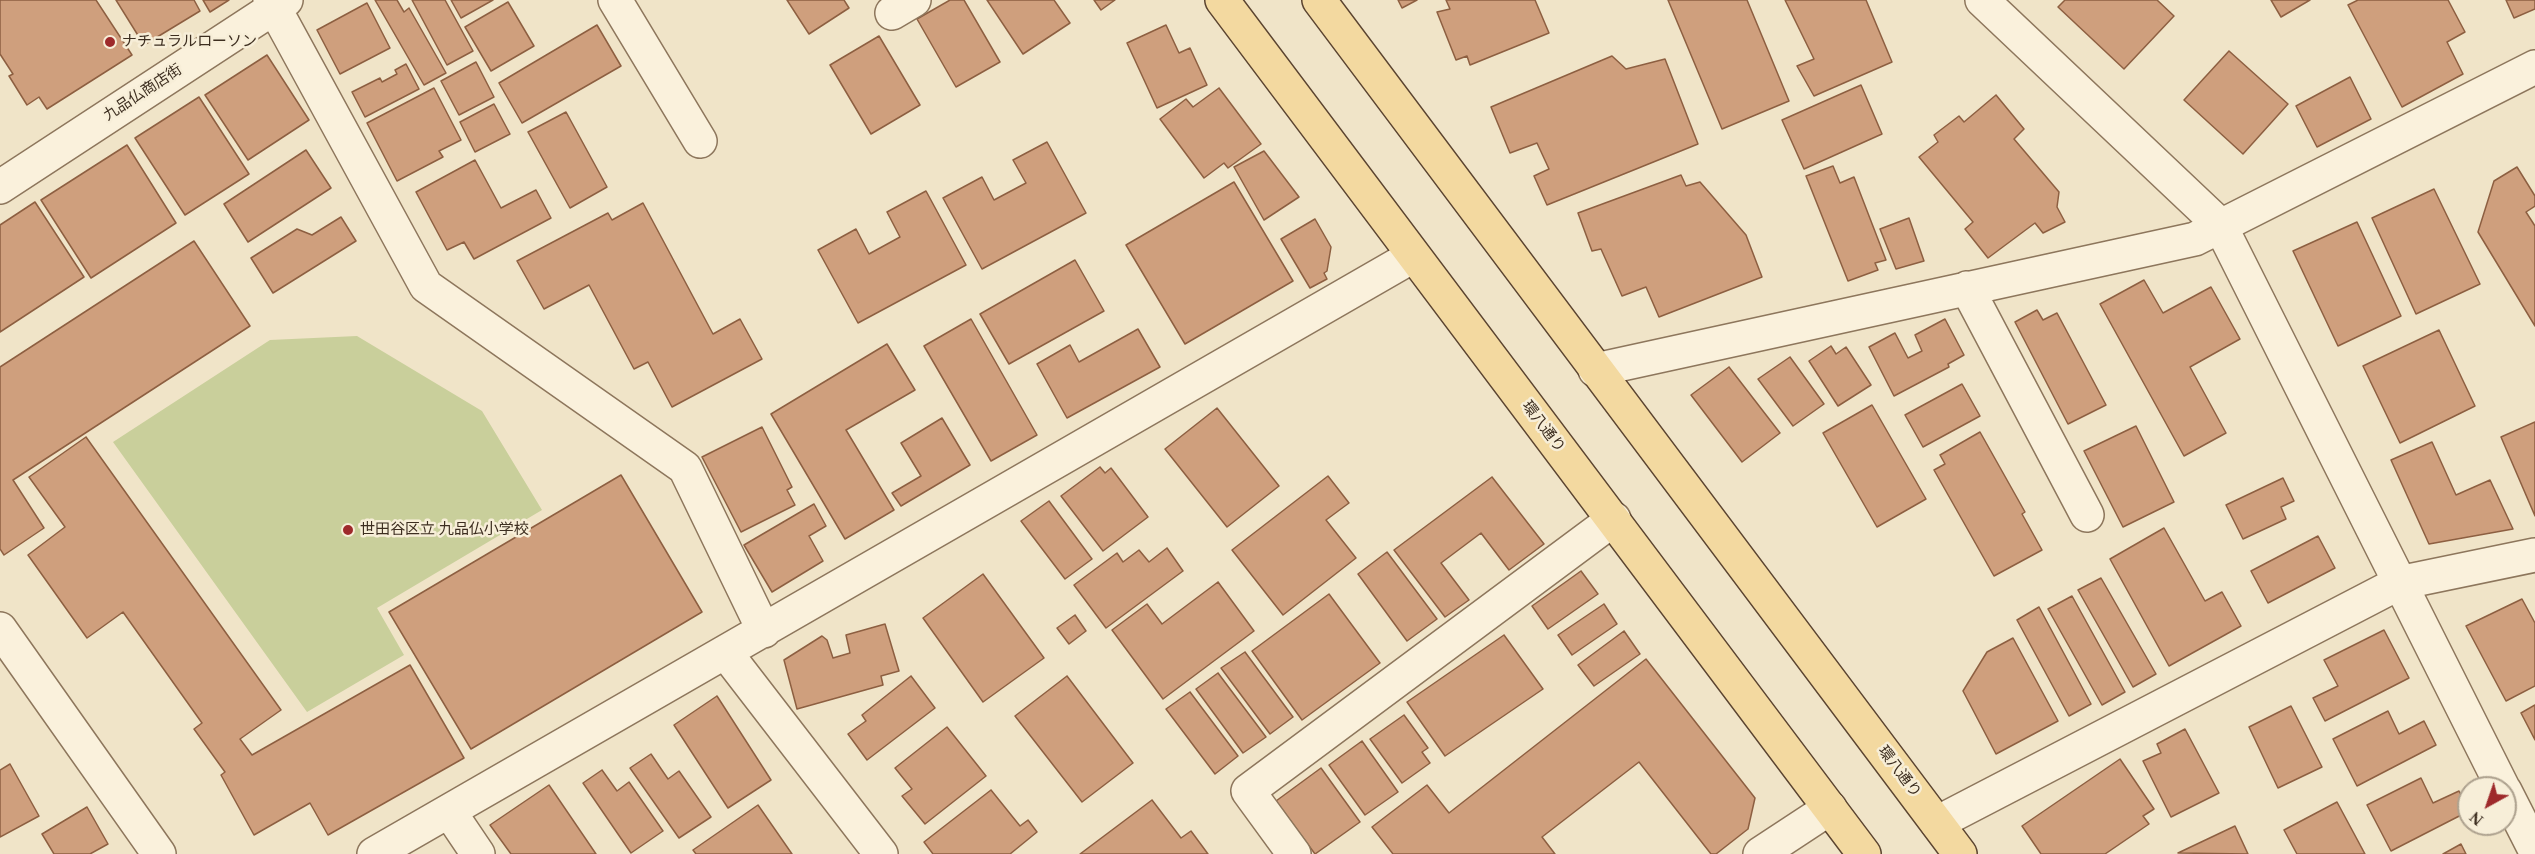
<!DOCTYPE html>
<html>
<head>
<meta charset="utf-8">
<style>
  body { margin:0 }
  #map { position:relative; width:2535px; height:854px; overflow:hidden; background:#f0e4c8; font-family:"Times New Roman",serif }
  canvas { display:block }
  .north { position:absolute; left:2457px; top:776px; width:60px; height:60px; box-sizing:border-box; background:#f7eed8; border:2px solid #ada18e; border-radius:50%; rotate:220deg; font-size:16px; font-weight:700; line-height:24px; text-align:center; color:#3d2e20 }
  .north::after { content:''; display:block; margin:auto; width:21px; height:27px; background:#9e2a2b; clip-path:polygon(50% 0,100% 100%,50% 72%,0 100%) }
</style>
</head>
<body>
<div id="map">
<canvas width="2535" height="854"></canvas>
<div class="north">N</div>
</div>
<script>
const context = document.querySelector('canvas').getContext('2d');
context.lineJoin = 'round';
function fill(path, color) { context.fillStyle = color; context.fill(path, 'evenodd'); }
const toPath = rows => new Path2D(rows.map(r => 'M' + r).join(''));
function strokePath(path, color, width, dash) { context.strokeStyle = color; context.lineWidth = width; context.lineCap = dash ? 'butt' : 'round'; context.setLineDash(dash || []); context.stroke(path); }
function write(font, color, halo, rows, align = 'center') {
  context.font = font + ' "Times New Roman","Noto Sans JP",serif'; context.lineWidth = 5; context.setLineDash([]); context.textBaseline = 'middle'; context.strokeStyle = halo; context.fillStyle = color; for (const [text, x, y, turn = 0] of rows) {
    context.save(); context.translate(x, y); context.rotate((+turn || 0) * Math.PI / 180); context.textAlign = isNaN(turn) ? turn : align; if (halo) context.strokeText(text, 0, 0); context.fillText(text, 0, 0); context.restore();
  }
}
const green = toPath([
  [357,336,482,411,542,510,377,608,404,655,307,712,113,442,270,340]
]);
const building = toPath([
  [0,0,96,0,132,55,47,109,39,97,27,105,9,76,13,74,0,54,0,0],
  [116,0,194,0,200,11,144,45,116,0],
  [203,0,229,0,210,12,203,0],
  [375,0,397,0,404,12,409,8,446,73,424,85,375,0],
  [412,0,445,0,473,51,447,65,412,0],
  [451,0,493,0,461,18,451,0],
  [787,0,844,0,849,8,809,34,787,0],
  [950,0,964,0,1000,62,956,87,917,19,950,0],
  [987,0,1054,0,1070,23,1023,54,987,0],
  [1094,0,1115,0,1101,10,1094,0],
  [1398,0,1417,0,1402,8,1398,0],
  [1446,0,1535,0,1549,33,1470,65,1467,56,1456,60,1437,12,1450,9,1446,0],
  [1668,0,1747,0,1789,101,1722,129,1668,0],
  [1785,0,1866,0,1892,62,1814,96,1797,66,1814,59,1785,0],
  [2065,0,2157,0,2174,16,2124,69,2058,7,2065,0],
  [2271,0,2310,0,2281,17,2271,0],
  [2358,0,2448,0,2465,32,2447,42,2463,74,2402,107,2348,5,2358,0],
  [2506,0,2535,0,2535,9,2514,18,2506,0],
  [508,2,534,46,491,71,465,27,508,2],
  [367,3,390,48,340,74,317,30,367,3],
  [597,25,621,66,522,123,499,83,597,25],
  [1166,25,1179,53,1190,48,1207,85,1157,108,1127,43,1166,25],
  [879,36,920,105,871,134,830,65,879,36],
  [2229,51,2288,104,2243,154,2184,100,2229,51],
  [267,55,309,120,248,160,205,95,267,55],
  [1612,56,1626,69,1665,59,1698,144,1547,205,1534,176,1549,169,1537,143,1510,153,1491,107,1612,56],
  [476,62,494,97,459,115,441,81,476,62],
  [406,64,419,89,365,117,352,92,380,78,382,82,397,74,395,70,406,64],
  [2350,77,2371,119,2317,147,2296,106,2350,77],
  [1861,85,1882,134,1804,169,1782,120,1861,85],
  [434,88,461,140,439,151,443,157,397,181,367,123,434,88],
  [1219,88,1261,144,1228,168,1224,163,1204,178,1160,119,1186,99,1193,107,1219,88],
  [1996,95,2024,129,2014,139,2059,192,2057,207,2065,222,2043,233,2035,223,1988,258,1965,229,1973,222,1919,157,1938,142,1934,135,1959,116,1964,122,1996,95],
  [199,97,249,174,185,215,135,138,199,97],
  [494,104,510,134,475,152,460,122,494,104],
  [566,112,607,187,570,208,528,132,566,112],
  [1047,142,1086,213,982,269,943,198,982,177,994,200,1026,183,1013,160,1047,142],
  [127,145,176,223,91,278,41,200,127,145],
  [306,150,331,188,248,242,224,204,306,150],
  [1264,151,1299,197,1264,220,1234,167,1264,151],
  [475,160,501,208,536,190,551,218,474,259,464,242,447,250,416,192,475,160],
  [1833,166,1840,183,1854,177,1886,260,1875,263,1878,270,1848,281,1806,176,1833,166],
  [2517,167,2535,196,2535,206,2526,212,2535,226,2535,326,2478,232,2494,181,2517,167],
  [1681,175,1686,186,1700,182,1746,235,1762,277,1659,317,1646,287,1622,296,1601,249,1592,251,1578,213,1681,175],
  [1234,182,1293,281,1185,344,1126,245,1234,182],
  [2434,189,2480,284,2416,314,2372,218,2434,189],
  [926,191,966,265,858,323,818,250,856,229,869,254,900,237,887,212,926,191],
  [35,202,84,277,0,332,0,225,35,202],
  [643,203,713,334,740,319,762,359,672,407,648,362,634,369,589,285,544,309,517,261,608,213,612,220,643,203],
  [341,217,356,241,273,293,251,258,297,229,312,235,341,217],
  [1909,218,1924,261,1896,269,1880,229,1909,218],
  [1315,219,1331,247,1327,271,1324,273,1327,279,1310,288,1281,239,1315,219],
  [2357,222,2401,316,2338,346,2293,251,2357,222],
  [194,241,250,326,13,480,44,528,4,555,0,549,0,367,194,241],
  [1075,260,1104,311,1009,364,980,314,1075,260],
  [2144,280,2163,313,2211,287,2240,339,2190,367,2226,433,2184,456,2100,304,2144,280],
  [2037,310,2043,320,2057,313,2106,405,2068,424,2015,322,2037,310],
  [971,319,1037,435,991,461,924,346,971,319],
  [1945,319,1964,355,1948,364,1949,367,1894,396,1869,347,1895,333,1908,358,1922,351,1915,335,1945,319],
  [1138,329,1160,367,1067,418,1037,364,1070,345,1079,362,1138,329],
  [2439,330,2475,406,2400,443,2363,366,2439,330],
  [887,344,915,390,846,430,894,510,845,539,771,414,887,344],
  [1831,346,1836,354,1846,347,1871,385,1838,406,1809,361,1831,346],
  [1790,357,1824,404,1793,426,1758,379,1790,357],
  [1729,367,1780,433,1742,462,1691,395,1729,367],
  [1962,384,1980,416,1923,447,1905,415,1962,384],
  [1872,405,1926,499,1877,527,1823,433,1872,405],
  [1217,408,1279,486,1227,527,1165,449,1217,408],
  [942,418,970,465,901,506,892,493,921,476,901,443,942,418],
  [2535,422,2535,516,2501,437,2535,422],
  [2136,426,2174,502,2123,527,2084,451,2136,426],
  [762,427,792,487,787,490,795,505,741,532,702,457,762,427],
  [1980,432,2025,512,2022,514,2042,550,1994,576,1934,470,1945,464,1940,455,1980,432],
  [86,437,281,710,240,739,252,755,410,665,464,758,328,835,310,803,254,835,221,775,225,772,194,729,202,723,123,612,87,638,28,555,65,527,29,477,86,437],
  [2432,442,2456,495,2490,480,2513,529,2429,544,2391,460,2432,442],
  [1100,467,1105,473,1111,468,1148,517,1103,551,1061,496,1100,467],
  [621,475,702,612,471,749,389,612,621,475],
  [1328,476,1349,503,1326,520,1356,558,1283,615,1232,550,1328,476],
  [1492,477,1544,544,1509,570,1481,533,1441,563,1469,600,1445,617,1394,550,1492,477],
  [2283,478,2294,501,2281,507,2286,519,2243,539,2226,505,2283,478],
  [1049,501,1092,559,1065,579,1021,521,1049,501],
  [814,504,826,526,809,536,823,561,772,592,744,545,814,504],
  [2164,528,2205,601,2222,592,2241,626,2169,666,2110,559,2164,528],
  [2318,536,2335,568,2268,603,2251,571,2318,536],
  [1167,548,1183,571,1106,628,1074,585,1117,553,1123,562,1139,550,1149,562,1167,548],
  [1387,552,1437,619,1407,641,1358,574,1387,552],
  [1581,571,1598,594,1548,629,1532,606,1581,571],
  [983,574,1044,658,983,702,923,618,983,574],
  [2101,578,2156,674,2133,687,2078,590,2101,578],
  [1218,582,1254,631,1163,699,1112,630,1147,604,1162,624,1218,582],
  [1329,594,1380,663,1302,720,1252,651,1329,594],
  [2072,596,2125,692,2102,705,2048,609,2072,596],
  [2522,599,2535,623,2535,686,2506,701,2466,626,2522,599],
  [1604,604,1617,624,1572,655,1558,635,1604,604],
  [2039,607,2091,704,2069,716,2017,620,2039,607],
  [1075,615,1086,631,1069,644,1057,628,1075,615],
  [885,624,899,671,881,676,883,685,797,709,784,660,822,636,827,640,833,658,850,653,846,635,885,624],
  [2384,630,2409,678,2325,721,2313,698,2338,686,2324,660,2384,630],
  [1624,631,1640,654,1594,686,1578,665,1624,631],
  [1504,635,1543,689,1445,756,1407,702,1504,635],
  [2013,638,2058,721,1996,754,1963,691,1987,652,2013,638],
  [1245,652,1293,717,1270,734,1221,668,1245,652],
  [1646,659,1755,798,1748,829,1716,854,1711,854,1639,762,1542,837,1555,854,1393,854,1372,827,1427,785,1449,813,1646,659],
  [1218,673,1266,737,1243,753,1196,689,1218,673],
  [911,676,935,708,867,760,848,734,866,721,862,715,911,676],
  [1067,676,1133,763,1082,802,1015,716,1067,676],
  [1190,692,1238,756,1215,774,1166,709,1190,692],
  [717,696,771,780,728,808,674,725,717,696],
  [2535,705,2535,740,2521,713,2535,705],
  [2291,706,2322,767,2278,788,2249,727,2291,706],
  [2388,711,2399,734,2424,721,2436,745,2357,786,2333,739,2388,711],
  [1404,715,1428,748,1422,752,1430,763,1402,783,1370,739,1404,715],
  [947,727,986,776,925,824,902,796,912,789,895,768,947,727],
  [2185,729,2219,793,2171,817,2143,761,2161,753,2157,744,2185,729],
  [1362,741,1398,792,1365,815,1329,765,1362,741],
  [651,754,668,779,679,771,711,817,679,838,630,768,651,754],
  [2120,759,2154,809,2143,816,2149,824,2105,854,2041,854,2022,826,2120,759],
  [10,764,39,816,0,837,0,770,10,764],
  [1321,768,1360,822,1315,854,1276,801,1321,768],
  [602,770,617,791,629,782,663,831,631,853,583,783,602,770],
  [2421,778,2433,803,2459,791,2469,811,2391,851,2367,805,2421,778],
  [549,785,596,854,511,854,490,825,549,785],
  [991,790,1020,826,1028,820,1037,832,1010,854,933,854,924,842,991,790],
  [1152,800,1181,838,1191,831,1208,854,1080,854,1152,800],
  [2337,802,2365,854,2297,854,2284,830,2337,802],
  [758,805,792,854,696,854,693,850,758,805],
  [87,807,108,844,90,854,54,854,42,834,87,807],
  [2235,826,2248,854,2178,853,2235,826],
  [2461,844,2466,854,2443,854,2461,844]
]);
const minor = toPath([
  [270,0,426,286,685,468,764,631],
  [615,0,700,141],
  [1982,0,2220,225,2503,788],
  [892,13,914,0],
  [0,187,286,0],
  [1967,288,2087,515],
  [1595,370,2195,239,2535,67],
  [0,629,159,854],
  [726,653,881,854],
  [2505,791,2535,850],
  [449,811,478,854],
  [1937,823,2399,583,2535,555],
  [374,854,1413,256],
  [1294,854,1248,791,1614,519],
  [1760,854,1830,808]
]);
const major = toPath([
  [1222,0,1864,854],
  [1319,0,1960,854]
]);
const markers = [
  [110,42,6,"#9e2a2b"],
  [348,530,6,"#9e2a2b"]
];
const poiNames = [
  ["ナチュラルローソン",122,42],
  ["世田谷区立 九品仏小学校",360,530]
];
const streetNames = [
  ["九品仏商店街",143,93,-33],
  ["環八通り",1543,427,53],
  ["環八通り",1899,772,53]
];
fill(green, '#c9cf9b');
fill(building, '#cf9f7d');
strokePath(building, '#8d5f41', 1.5);
strokePath(minor, '#8d765c', 36);
strokePath(major, '#5b4430', 36);
strokePath(minor, '#faf1dc', 33);
strokePath(major, '#f3d9a0', 33);
for (const [x, y, r, color] of markers) { const dot = new Path2D(); dot.arc(x, y, r, 0, 2 * Math.PI); context.fillStyle = color; context.fill(dot); strokePath(dot, '#f7eed8', 2); }
write('15px', '#3d2e20', '#f7eed8', poiNames, 'left');
write('15px', '#3d2e20', '#f7eed8', streetNames);
</script>
</body>
</html>
